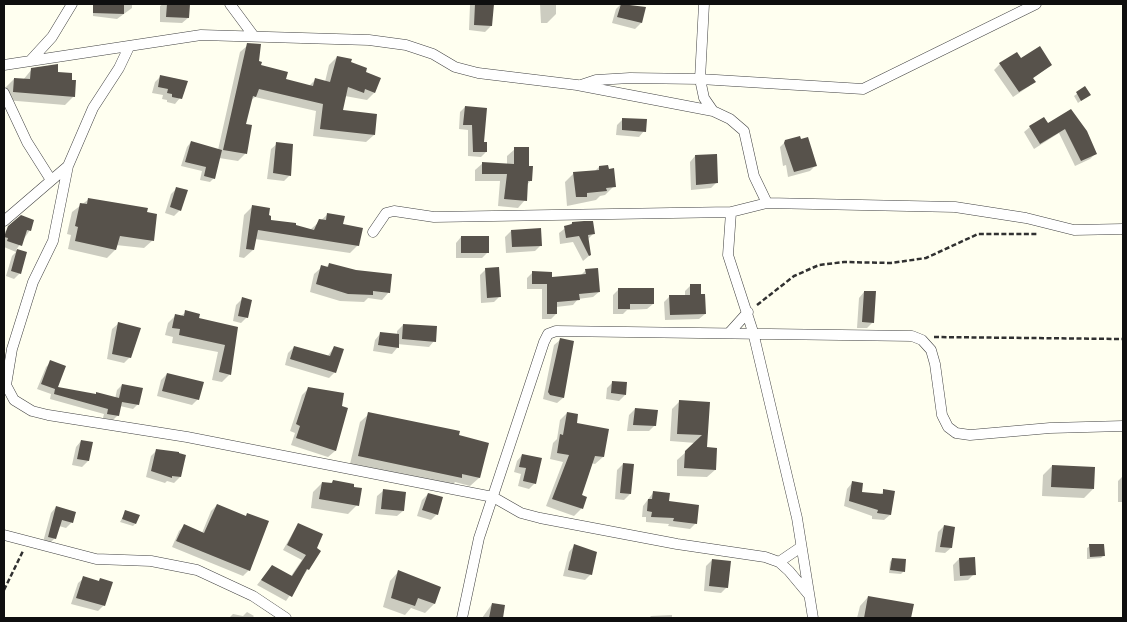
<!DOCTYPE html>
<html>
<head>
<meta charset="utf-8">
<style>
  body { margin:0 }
  #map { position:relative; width:1127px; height:622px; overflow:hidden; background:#fffff0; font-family:"Times New Roman",serif }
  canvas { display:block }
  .frame { position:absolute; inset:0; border:5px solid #0f0f0f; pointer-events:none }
</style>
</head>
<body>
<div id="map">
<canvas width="1127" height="622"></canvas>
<div class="frame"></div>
</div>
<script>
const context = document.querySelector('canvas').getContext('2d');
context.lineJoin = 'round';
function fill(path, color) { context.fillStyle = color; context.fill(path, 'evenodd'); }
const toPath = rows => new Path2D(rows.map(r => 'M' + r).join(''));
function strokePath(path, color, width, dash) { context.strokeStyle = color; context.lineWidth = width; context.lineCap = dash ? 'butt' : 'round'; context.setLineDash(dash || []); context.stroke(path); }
const shadow = toPath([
  [93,4,132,4,132,8,117,19,93,16],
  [163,4,188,4,188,18,182,23,160,22,160,6],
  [470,4,493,4,491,26,485,32,469,30],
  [540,4,556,4,556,14,547,23,541,23],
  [621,4,644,8,641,23,635,29,612,23,616,9],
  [248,45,259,66,284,80,309,86,315,80,325,82,329,65,337,57,350,63,364,73,374,93,367,100,345,96,341,111,374,135,366,142,313,136,316,111,255,97,250,101,245,125,245,154,238,161,219,158,214,178,210,182,200,180,202,171,181,166,187,147,191,142,218,150,240,52],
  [1020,60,1051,65,1032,79,1034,82,1028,87,1013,97,994,70,1000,64],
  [32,69,57,73,73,97,65,105,5,100,6,87,14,79,23,80],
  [161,76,186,81,184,93,175,104,167,102,167,100,162,99,163,95,152,93,155,82],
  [1085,88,1089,95,1078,103,1074,96],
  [465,107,486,152,481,157,468,156,468,130,459,129,460,112],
  [1071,111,1096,153,1090,159,1075,166,1059,133,1034,149,1024,132,1030,127,1048,125],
  [623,119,644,131,639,137,616,135,617,125],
  [786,141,815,166,810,171,788,177,786,165,783,166,780,147],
  [277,144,290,175,284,181,267,179,271,149],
  [515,149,528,167,531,180,527,185,525,200,518,208,498,206,500,181,475,181,475,170,483,163,507,165,507,156],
  [695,156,717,182,711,188,691,190,690,162],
  [599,167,614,186,605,195,600,196,596,200,567,206,565,182,574,173,595,171],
  [177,188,180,210,174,216,165,213,171,194],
  [89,199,153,240,144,248,116,245,115,250,107,258,68,249,71,235,67,234,72,212],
  [252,207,270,221,310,230,328,214,342,225,358,245,350,253,255,239,253,250,244,258,239,257,244,215],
  [572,223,594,233,587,240,590,255,583,261,573,242,560,244,559,233],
  [9,227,30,230,16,250,26,253,20,273,14,279,6,276,12,256,16,252,4,247,4,233],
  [511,231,541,245,535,251,506,253,505,237],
  [461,237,488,252,482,258,456,258,456,243],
  [329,264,389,292,382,300,368,298,364,302,340,301,310,292,314,274,322,267,326,268],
  [486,269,499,297,494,302,481,303,480,275],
  [586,270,599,292,593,297,578,299,573,305,556,307,556,314,551,319,542,319,542,289,527,289,527,278,533,272,550,279,580,276],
  [691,285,700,296,705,314,699,319,665,320,664,302,670,296,685,296,685,291],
  [618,290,653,304,647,309,627,310,623,314,613,314,613,295],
  [864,292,873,322,867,328,857,328,859,298],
  [242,299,247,317,241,323,233,321,236,305],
  [186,312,198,319,237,328,230,374,222,382,212,380,218,352,172,343,173,337,165,335,168,323,176,315,181,316],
  [118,324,130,357,124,363,107,359,112,329],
  [403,325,434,341,429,347,397,344,397,348,392,354,373,351,375,340,380,334,397,335,397,331],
  [560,340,563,398,557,403,543,399,554,345],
  [294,347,327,357,334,347,335,372,329,378,285,365,288,353],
  [51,362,56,388,95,395,97,393,115,399,117,390,122,385,138,404,133,409,120,406,118,415,113,420,103,418,104,414,50,399,51,394,37,389,46,367],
  [167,374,198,399,192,405,157,396,161,380],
  [613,382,625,395,619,401,606,399,607,388],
  [309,388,346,409,335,451,328,457,291,445,295,433,290,431,302,395],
  [680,401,709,403,706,448,715,470,707,477,677,476,677,460,696,443,670,441,672,409],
  [635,409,655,425,649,431,627,431,629,415],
  [567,413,575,424,608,430,603,457,595,464,591,463,580,496,586,497,581,509,574,516,546,506,563,462,550,459,553,443,557,439,560,420],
  [369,414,487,444,479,478,470,486,455,482,452,486,350,464,360,422],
  [81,441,91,443,88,461,82,467,72,465,76,447],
  [157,450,180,477,174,483,167,481,165,483,146,477,151,456],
  [522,455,535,483,529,489,518,486,521,474,514,472,517,461],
  [623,464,632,465,630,494,624,500,615,499,617,470],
  [1052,466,1093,489,1084,498,1042,496,1043,475],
  [1123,476,1123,502,1118,502,1118,481],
  [333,481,357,505,348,514,311,508,313,492,322,483,330,484],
  [852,483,860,493,880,495,884,491,890,515,884,520,872,519,872,516,844,506,847,489],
  [383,491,403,511,397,516,375,514,377,496],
  [653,493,668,502,696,523,690,529,668,526,669,524,646,522,646,517,642,517,643,506],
  [428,494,437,514,431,520,417,516,422,500],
  [217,505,245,517,247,515,249,570,243,576,172,547,179,531,184,526,202,533,211,511],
  [56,507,72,522,66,528,59,526,55,538,49,544,43,542,51,513],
  [126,511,135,524,133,526,120,522],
  [298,524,321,535,308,569,286,601,257,585,272,566,291,576,302,560,283,550],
  [944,526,951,548,945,553,935,552,938,532],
  [574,546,591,574,585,580,563,576,569,552],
  [1090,546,1103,556,1101,558,1087,559,1087,548],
  [892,559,905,560,903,572,901,574,889,573,890,562],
  [959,559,974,574,968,580,954,581,953,565],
  [712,560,727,587,721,593,704,591,706,566],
  [398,572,439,588,434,604,425,613,411,608,405,615,383,607,390,581],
  [84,578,98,582,100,579,104,605,98,611,71,604,78,583],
  [868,597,912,605,910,618,857,618,860,606],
  [492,604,504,606,501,618,482,618],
  [247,612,254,616,252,618,229,618,233,614,243,616],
  [672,615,672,618,649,618,651,616]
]);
const building = toPath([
  [93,4,124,4,124,14,93,13],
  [167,4,190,4,189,18,166,17],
  [475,4,494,4,492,26,474,25],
  [621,4,646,7,642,23,617,17],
  [247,43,261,44,259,61,262,62,261,65,288,72,286,79,313,86,315,78,330,82,337,56,352,59,351,62,367,68,366,72,381,78,375,93,365,89,364,93,348,87,343,110,377,114,375,135,320,129,323,104,259,89,256,97,253,96,246,124,252,125,247,154,223,150],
  [1040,46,1052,65,1033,78,1036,82,1019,92,999,63,1017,52,1021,58],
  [58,64,58,72,72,73,72,80,76,80,75,97,13,92,14,78,30,79,31,68],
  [160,75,188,81,182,99,172,97,172,94,167,93,168,89,158,87],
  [1085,86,1091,95,1081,101,1076,92],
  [465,106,487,108,484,142,487,142,487,152,473,152,472,125,463,125],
  [1071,109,1087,131,1097,154,1081,161,1065,129,1040,144,1029,126,1044,117,1048,123],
  [622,118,647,119,646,132,622,130],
  [800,136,801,139,808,137,817,166,794,172,784,143,785,140],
  [191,141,222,150,215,179,204,176,206,167,185,162],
  [276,142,293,144,291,176,273,173],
  [514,147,529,147,529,166,533,166,532,181,528,181,527,201,504,199,507,174,482,174,482,162,514,164],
  [717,154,718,183,696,185,695,155],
  [608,165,609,169,614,168,616,187,606,188,607,191,587,193,587,197,576,197,573,172,599,170,599,166],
  [176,187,188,190,181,211,170,207],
  [88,198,148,208,147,212,157,214,154,241,120,236,116,250,75,241,78,227,75,226,80,203,87,204],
  [252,205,270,208,269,215,271,216,271,220,296,223,296,225,314,230,319,219,326,220,327,213,345,216,343,224,363,228,359,246,258,230,254,250,246,249],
  [21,215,34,220,31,231,27,230,22,246,7,241,8,238,4,237,8,226],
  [584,221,593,221,595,234,588,235,591,255,589,256,579,236,566,238,564,226,572,224,572,222],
  [541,228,542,246,512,247,511,230],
  [461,236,489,236,489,253,461,253],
  [17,249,27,252,21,274,11,271],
  [329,263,356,270,392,274,390,293,373,291,373,295,348,294,316,284,321,265,328,267],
  [499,267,501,297,487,298,485,268],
  [598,268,600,292,579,294,580,300,557,302,557,314,547,314,547,284,532,284,532,271,552,272,552,277,586,274,585,269],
  [690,284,701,284,701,294,705,294,706,314,670,315,669,295,690,295],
  [618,288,654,288,654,304,630,304,630,309,618,309],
  [864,291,876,291,874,323,862,322],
  [242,297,252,300,248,318,238,316],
  [185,310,200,314,199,318,238,327,231,375,219,372,225,345,179,335,180,329,172,328,175,314,184,316],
  [118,322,141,328,131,358,112,354],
  [403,324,437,326,436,342,402,339],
  [380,332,399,334,399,348,378,345],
  [560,338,574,341,564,398,550,395,548,392],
  [294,346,330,356,334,346,344,349,336,373,290,359],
  [50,360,66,366,58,387,96,394,96,392,119,398,122,384,143,388,139,405,122,402,119,416,107,414,108,409,54,394,55,389,41,384],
  [167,373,204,382,199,400,162,391],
  [612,381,627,382,626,395,611,393],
  [308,387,344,393,342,406,348,408,336,451,296,438,300,426,296,424],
  [679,400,710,402,707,447,717,448,716,470,684,468,685,451,702,435,677,434],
  [635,408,658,410,656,426,633,425],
  [368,412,460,431,459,435,489,443,480,478,462,474,462,478,358,456],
  [567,412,578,414,577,423,609,429,604,457,595,456,582,495,587,497,583,509,552,499,569,455,557,453,560,434,563,435],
  [81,440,93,442,89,461,77,459],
  [156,449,179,452,179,453,186,455,181,477,172,476,172,478,151,471],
  [522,454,542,458,536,484,523,481,526,468,519,467],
  [623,463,634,464,631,494,620,493],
  [1052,465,1095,467,1094,489,1051,487],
  [333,480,354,484,354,487,362,488,359,506,319,499,322,482,332,483],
  [852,481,863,483,862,492,883,494,883,489,895,491,891,515,877,513,878,510,849,501],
  [383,489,406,492,404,511,381,509],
  [653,491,670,493,669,501,699,505,697,524,673,521,674,518,651,517,652,512,647,511,648,499,652,499],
  [428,493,443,497,438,515,422,510],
  [217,504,246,516,247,513,269,521,250,571,176,541,184,524,204,533],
  [56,506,76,512,73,523,62,520,56,539,48,537],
  [125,510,140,515,136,524,122,519],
  [298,523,323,534,317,548,321,551,309,570,307,569,292,597,261,580,272,565,292,576,306,555,287,545],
  [944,525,955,527,952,548,940,547],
  [574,544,597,552,592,575,568,570],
  [1089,544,1104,544,1105,556,1090,557],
  [975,557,976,575,960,576,959,558],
  [892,558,906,559,905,572,890,570],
  [712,559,731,561,728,588,709,586],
  [398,570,441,587,435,604,418,598,415,606,391,598],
  [83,576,99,581,100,578,113,582,105,606,76,598],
  [868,596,914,604,911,618,864,618],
  [492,603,505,605,503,618,489,618]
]);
const path = toPath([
  [757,305,794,276,819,265,844,262,891,263,926,258,978,234,1038,234],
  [934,337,1123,339],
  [4,590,23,551]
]);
const minor = toPath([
  [230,4,253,35],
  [704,4,700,79,704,98,713,111],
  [129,47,119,68,93,108,68,166,53,241,33,282,12,349,6,385,14,400,32,411,48,415,187,437,493,497,521,513,540,518,677,544,765,557,779,562,789,571,809,595],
  [30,61,52,37,72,4],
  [4,65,201,35,369,40,406,45,433,54,455,67,478,73,577,85,713,111,730,119,744,131,754,176,767,203,955,207,1026,218,1074,230,1123,229],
  [581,85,596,80,630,78,700,79,863,89,1036,4],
  [4,93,27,142,51,180],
  [767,203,731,212,728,255,753,332,797,518,813,618],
  [4,221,68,166],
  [373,232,386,213,394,211,434,217,731,212],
  [730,332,748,312],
  [4,535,96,559,151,561,197,570,253,596,286,618],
  [779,562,801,547],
  [462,618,479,538,544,342,548,334,556,331,912,336,922,340,931,350,935,364,942,415,948,427,956,433,970,435,1050,428,1123,426]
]);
fill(shadow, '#0003');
fill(building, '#57524b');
strokePath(minor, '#424242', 11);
strokePath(path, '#313131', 2.5, [5, 2.5]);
strokePath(minor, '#fff', 10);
</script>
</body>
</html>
